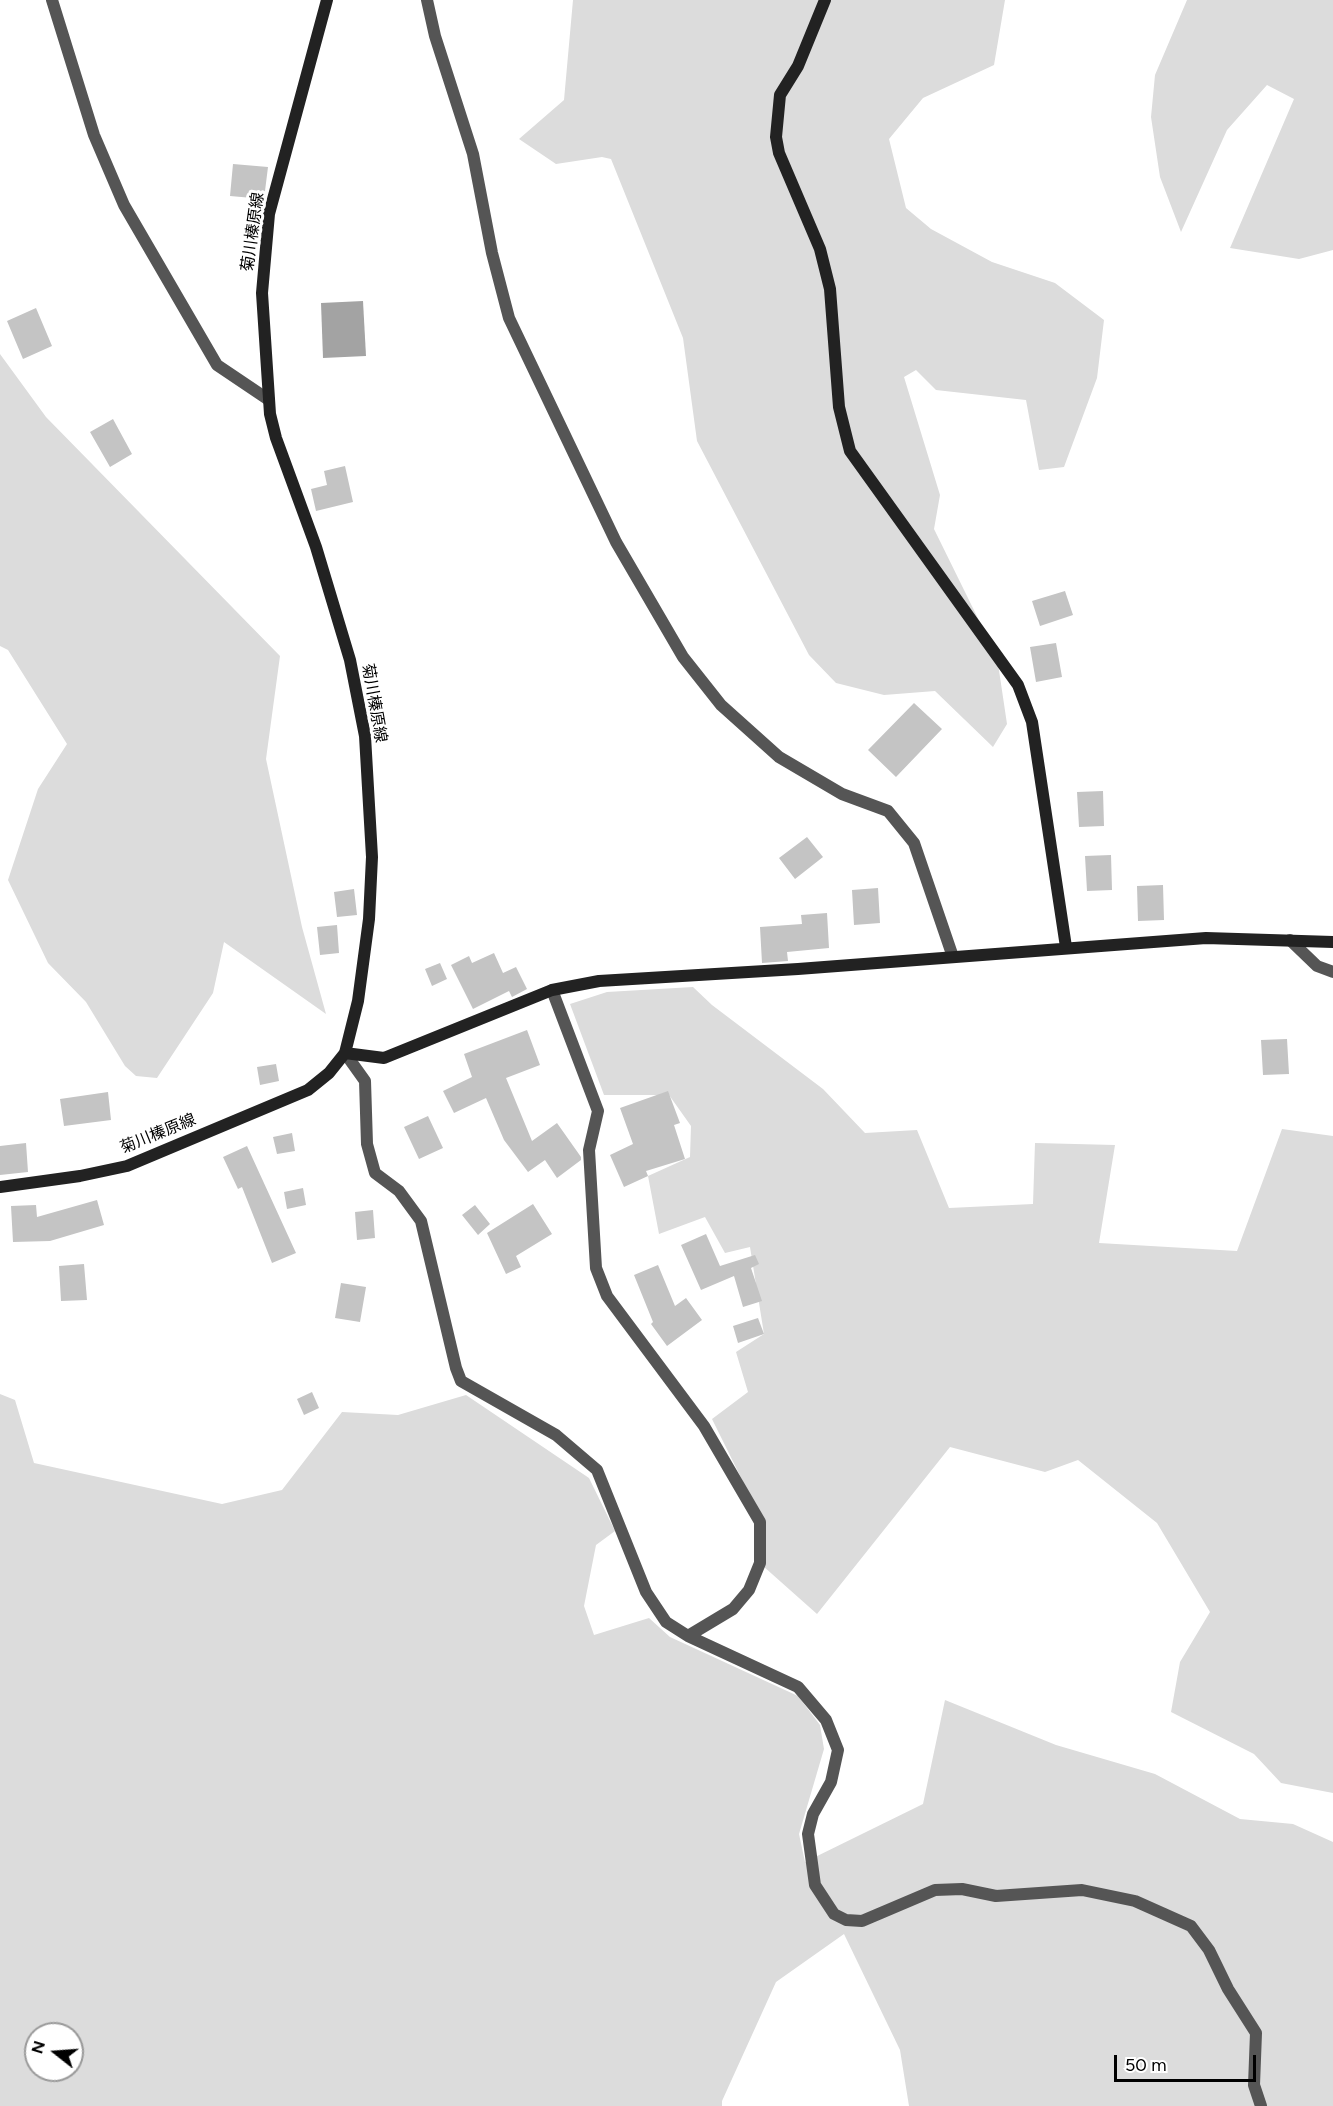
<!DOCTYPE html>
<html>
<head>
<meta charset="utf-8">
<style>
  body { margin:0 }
  #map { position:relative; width:1333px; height:2106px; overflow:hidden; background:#fff; font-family:Figtree,sans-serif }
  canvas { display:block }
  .north { position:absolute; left:24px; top:2022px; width:60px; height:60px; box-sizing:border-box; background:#fff; border:2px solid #999; border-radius:50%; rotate:287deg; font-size:16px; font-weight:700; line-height:24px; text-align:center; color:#000 }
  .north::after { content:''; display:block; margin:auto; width:21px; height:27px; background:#000; clip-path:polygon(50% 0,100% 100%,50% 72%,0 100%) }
  .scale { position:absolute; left:1114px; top:2055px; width:142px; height:27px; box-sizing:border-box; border:3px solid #000; border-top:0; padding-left:8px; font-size:18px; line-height:21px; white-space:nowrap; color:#000; -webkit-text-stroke:4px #fff; paint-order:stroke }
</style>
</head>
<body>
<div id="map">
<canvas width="1333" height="2106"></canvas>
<div class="north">N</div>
<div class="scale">50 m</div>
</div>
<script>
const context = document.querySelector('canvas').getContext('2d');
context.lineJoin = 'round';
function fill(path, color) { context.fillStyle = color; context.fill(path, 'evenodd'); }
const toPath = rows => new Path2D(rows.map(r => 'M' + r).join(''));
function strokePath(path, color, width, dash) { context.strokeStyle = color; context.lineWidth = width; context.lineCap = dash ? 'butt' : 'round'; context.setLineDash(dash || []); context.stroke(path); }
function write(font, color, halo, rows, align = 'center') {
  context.font = font + ' Figtree,"Noto Sans JP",sans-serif'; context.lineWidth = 6; context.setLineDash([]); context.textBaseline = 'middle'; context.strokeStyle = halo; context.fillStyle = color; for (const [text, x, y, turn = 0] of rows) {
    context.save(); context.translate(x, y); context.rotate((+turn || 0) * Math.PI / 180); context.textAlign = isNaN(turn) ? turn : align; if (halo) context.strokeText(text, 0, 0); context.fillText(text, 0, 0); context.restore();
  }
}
const green = toPath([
  [573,0,1005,0,994,65,923,98,889,139,906,208,931,229,992,262,1055,283,1104,320,1097,378,1064,467,1039,470,1026,400,936,390,916,370,904,377,940,495,934,529,997,657,1007,724,993,747,935,691,884,695,836,683,809,655,697,441,683,338,611,159,602,157,556,164,519,139,564,100],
  [1187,0,1333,0,1333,250,1299,259,1230,248,1294,99,1267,85,1227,130,1181,232,1160,177,1151,117,1155,75],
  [0,354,46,417,280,656,266,759,302,927,326,1014,224,942,213,993,157,1078,136,1076,125,1066,86,1002,48,963,8,880,38,789,67,744,8,650,0,646],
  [693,987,712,1005,823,1089,865,1133,917,1130,949,1208,1033,1204,1035,1143,1115,1145,1099,1243,1237,1251,1282,1129,1333,1136,1333,1793,1281,1783,1254,1754,1171,1712,1180,1662,1210,1612,1157,1523,1078,1460,1045,1472,950,1447,817,1614,763,1566,763,1522,712,1419,748,1392,736,1352,764,1334,750,1247,725,1253,705,1217,659,1234,648,1176,690,1157,691,1126,669,1095,604,1095,570,1004,607,992],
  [0,1394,15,1400,34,1463,222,1504,282,1490,342,1412,398,1415,466,1395,589,1478,615,1531,596,1545,584,1606,594,1635,649,1618,670,1637,798,1696,820,1725,824,1749,799,1834,805,1862,923,1804,945,1700,1056,1745,1155,1774,1240,1819,1293,1824,1333,1842,1333,2106,909,2106,900,2050,844,1934,776,1982,722,2101,722,2106,0,2106],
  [36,2034,72,2034,72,2070,36,2070]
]);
const water = toPath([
  [363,301,366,356,323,358,321,303]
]);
const building = toPath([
  [233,164,268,167,264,199,230,196],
  [36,308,52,346,23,359,7,321],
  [113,419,132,454,110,467,90,432],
  [345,466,353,502,316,511,311,489,327,485,324,471],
  [1065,591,1073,615,1040,626,1032,601],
  [1056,643,1062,677,1036,682,1030,647],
  [914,703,942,729,896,777,868,750],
  [1103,791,1104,826,1079,827,1077,792],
  [807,837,823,857,795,879,779,858],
  [1111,855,1112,890,1087,891,1085,856],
  [1163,885,1164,920,1138,921,1137,886],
  [878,888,880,923,854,925,852,890],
  [354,889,357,915,337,917,334,892],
  [827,913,829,948,787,952,788,961,762,963,760,927,802,924,801,915],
  [337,925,339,953,320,955,317,927],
  [494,953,503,973,516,967,527,989,512,997,509,991,473,1009,451,965,469,956,472,963],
  [440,963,447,979,432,986,425,969],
  [527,1030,540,1065,506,1078,532,1141,557,1123,581,1157,581,1160,557,1178,545,1160,528,1172,504,1140,486,1098,454,1113,443,1091,472,1077,464,1054],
  [1287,1039,1289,1074,1263,1075,1261,1040],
  [276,1064,279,1081,260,1085,257,1067],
  [668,1091,680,1123,674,1125,685,1159,646,1171,648,1176,624,1187,610,1155,633,1144,620,1108],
  [108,1092,111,1120,64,1126,60,1099],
  [428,1116,443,1148,419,1159,404,1127],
  [292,1133,295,1151,277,1154,273,1137],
  [26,1143,28,1172,0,1175,0,1146],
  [247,1146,296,1253,272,1263,242,1187,238,1189,223,1157],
  [303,1188,306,1205,287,1209,284,1192],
  [97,1200,104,1225,50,1241,13,1242,11,1206,36,1205,37,1217],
  [533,1204,552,1234,516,1256,521,1267,506,1274,487,1233],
  [475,1205,490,1224,478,1235,462,1215],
  [373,1210,375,1238,357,1240,355,1212],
  [706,1234,720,1266,755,1255,759,1264,751,1268,762,1301,743,1307,734,1276,701,1290,681,1245],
  [84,1264,87,1300,61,1301,59,1266],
  [658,1265,675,1306,686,1298,702,1320,667,1346,651,1324,653,1322,634,1275],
  [341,1283,366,1287,360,1322,335,1318],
  [758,1318,764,1334,738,1343,733,1326],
  [312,1392,319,1408,304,1415,297,1399]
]);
const street = toPath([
  [52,0,94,135,124,205,217,365,269,400],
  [427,0,435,36,473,154,492,253,509,318,616,542,683,657,721,705,779,757,842,794,888,811,914,843,953,957],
  [1290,940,1317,966,1333,972],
  [552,990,598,1111,589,1150,596,1268,607,1296,704,1426,760,1522,760,1563,749,1590,733,1609,688,1636],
  [345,1053,365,1081,367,1144,375,1173,399,1191,421,1221,456,1368,461,1381,556,1435,597,1470,646,1592,666,1622,688,1636,798,1687,826,1720,838,1750,831,1782,813,1814,808,1834,815,1885,834,1914,846,1920,862,1921,935,1890,962,1889,996,1896,1082,1890,1135,1901,1191,1926,1209,1950,1228,1989,1256,2033,1254,2085,1261,2106]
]);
const secondary = toPath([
  [825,0,798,66,780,95,776,137,779,153,820,249,830,289,839,407,850,451,1018,685,1032,722,1066,947],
  [345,1053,384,1058,552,990,599,981,798,969,1206,938,1333,942],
  [0,1187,80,1176,127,1166,308,1090,329,1073,345,1053,358,1001,369,919,372,857,365,736,350,660,316,547,276,438,270,414,262,293,269,214,327,0]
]);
const streetNames = [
  ["菊川榛原線",253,232,-82],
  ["菊川榛原線",374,703,80],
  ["菊川榛原線",158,1134,-22]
];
fill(green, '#dcdcdc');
fill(water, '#a3a3a3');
fill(building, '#c4c4c4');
strokePath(street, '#555', 12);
strokePath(secondary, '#222', 12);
write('16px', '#000', '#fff', streetNames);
</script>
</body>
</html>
